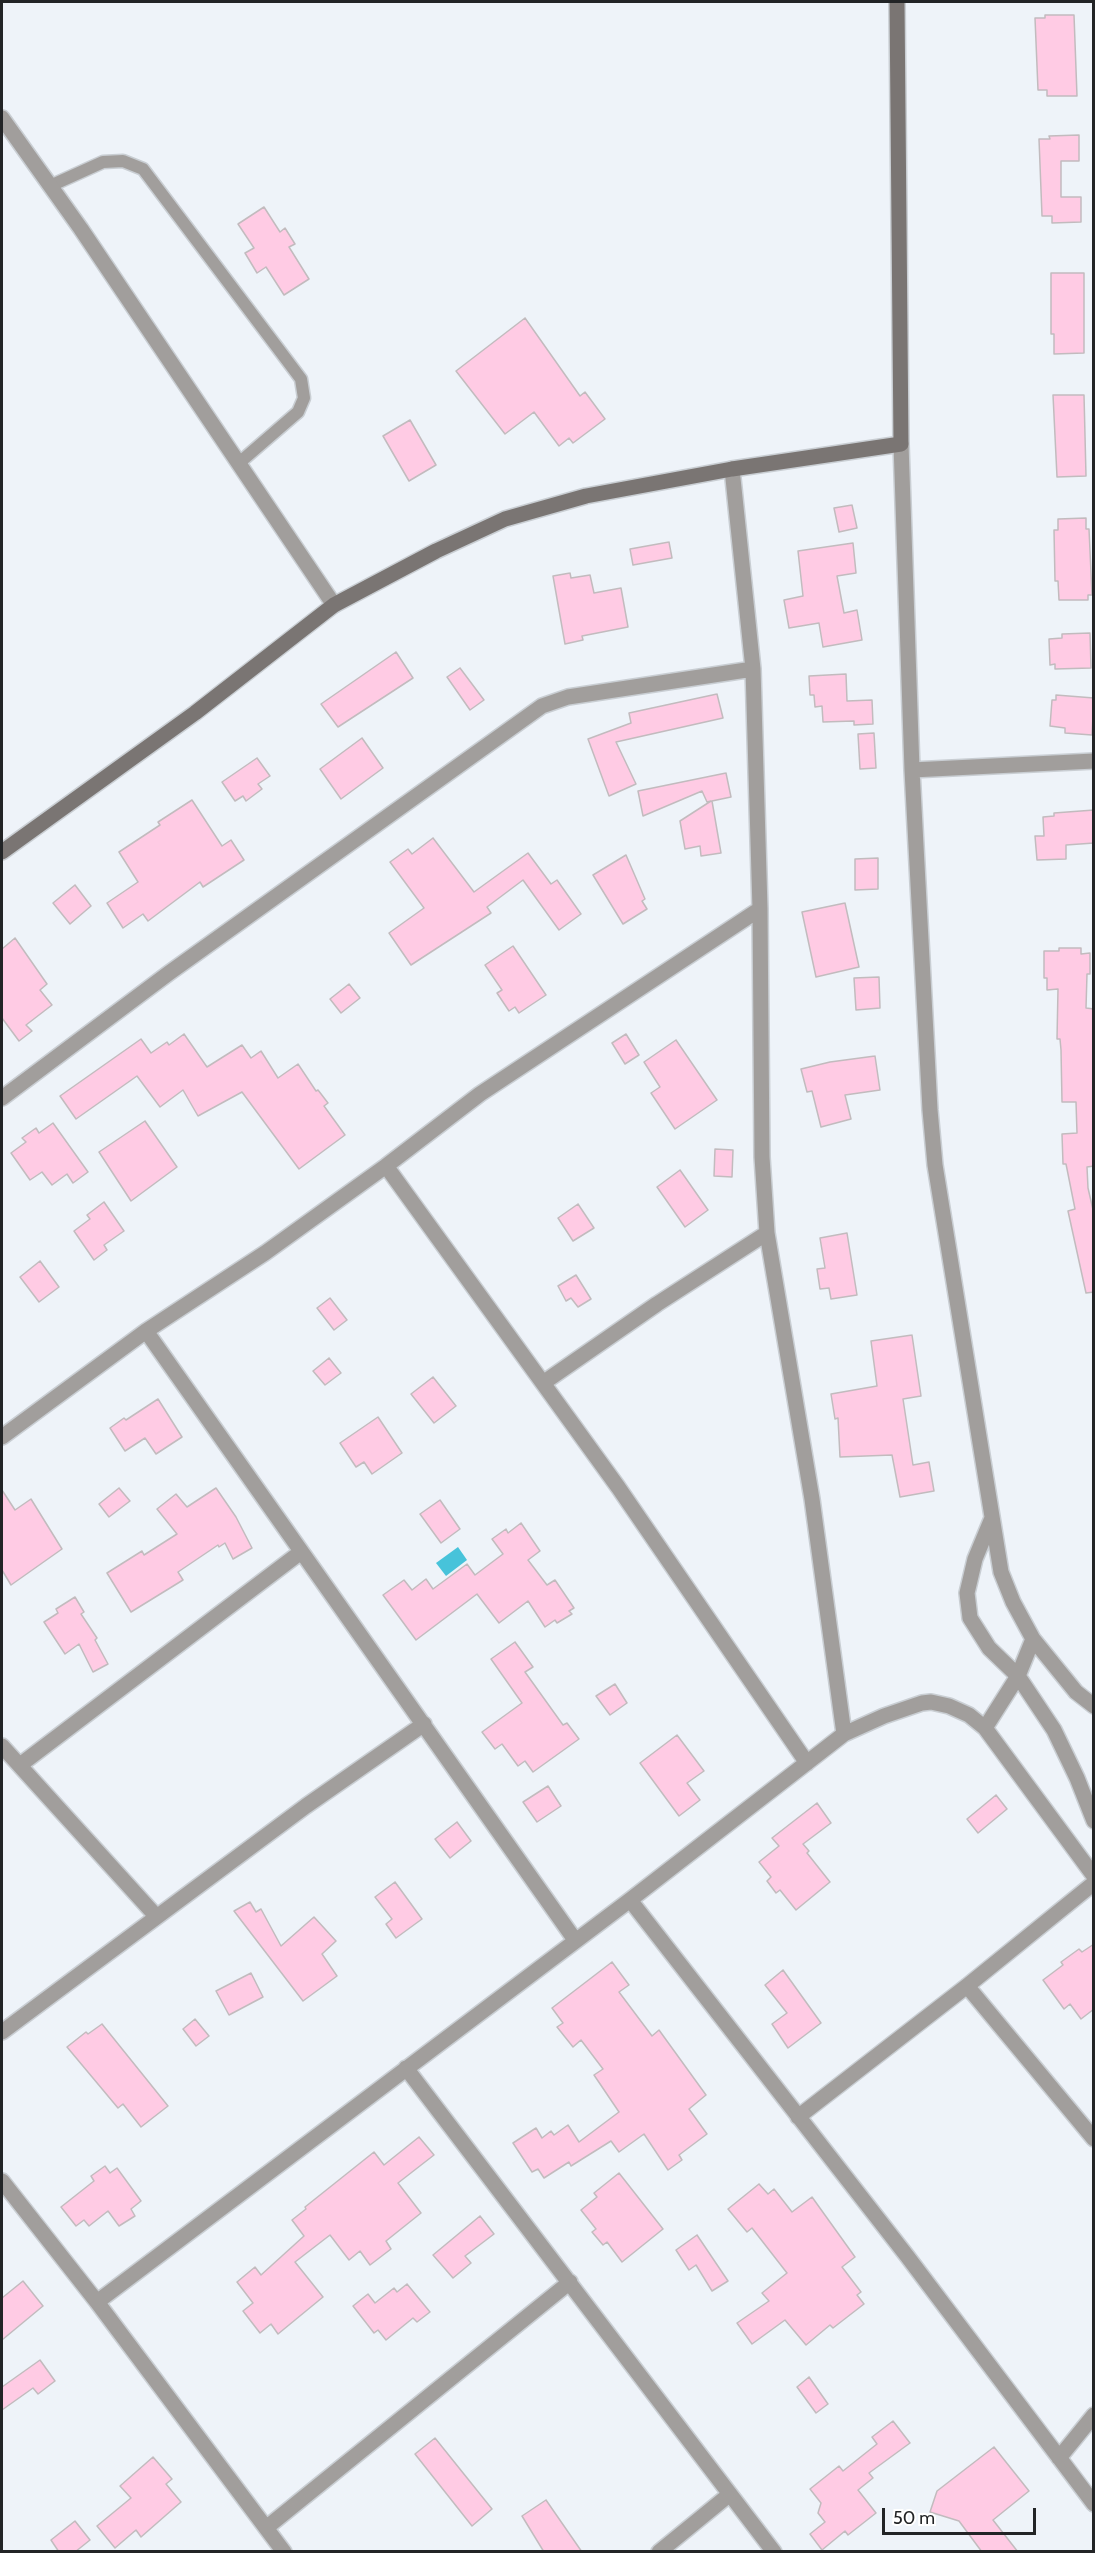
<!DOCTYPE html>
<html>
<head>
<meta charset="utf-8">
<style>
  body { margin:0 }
  #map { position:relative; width:1095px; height:2553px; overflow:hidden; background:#eef3f9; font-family:Cabin,sans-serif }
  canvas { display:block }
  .frame { position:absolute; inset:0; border:3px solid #222426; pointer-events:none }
  .scale { position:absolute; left:882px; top:2508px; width:154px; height:27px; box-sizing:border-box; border:3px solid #222426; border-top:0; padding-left:8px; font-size:18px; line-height:21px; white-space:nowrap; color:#222426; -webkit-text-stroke:4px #fff; paint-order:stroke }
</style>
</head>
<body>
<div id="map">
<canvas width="1095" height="2553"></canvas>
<div class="frame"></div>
<div class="scale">50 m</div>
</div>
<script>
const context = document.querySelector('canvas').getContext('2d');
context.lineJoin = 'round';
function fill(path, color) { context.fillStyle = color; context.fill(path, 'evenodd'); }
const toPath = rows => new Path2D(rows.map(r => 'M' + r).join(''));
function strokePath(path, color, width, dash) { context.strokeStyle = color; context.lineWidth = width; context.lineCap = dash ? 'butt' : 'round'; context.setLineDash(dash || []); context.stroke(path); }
const water = toPath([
  [458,1547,467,1560,446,1576,436,1563]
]);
const building = toPath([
  [1045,15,1074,15,1077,96,1047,96,1047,90,1038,90,1035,18,1045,18,1045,15],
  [1079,135,1079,161,1061,161,1061,197,1081,197,1081,222,1052,223,1052,216,1042,216,1039,139,1050,139,1049,136,1079,135],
  [264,207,280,232,285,228,295,244,289,247,309,279,284,295,266,267,257,273,245,253,254,248,238,224,264,207],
  [1051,273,1084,273,1084,353,1054,354,1054,334,1051,334,1051,273],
  [525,318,580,396,585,392,605,419,573,443,569,438,559,446,534,412,505,434,456,371,525,318],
  [1053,395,1084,395,1086,476,1057,477,1053,395],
  [410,420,436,465,409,481,383,436,410,420],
  [852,505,857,528,839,532,834,508,852,505],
  [1086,518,1086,529,1089,529,1092,595,1088,595,1088,600,1059,600,1058,581,1055,581,1054,530,1058,530,1058,519,1086,518],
  [669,542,672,558,633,565,630,549,669,542],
  [853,543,856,573,837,576,844,613,857,610,862,640,823,647,819,623,789,628,784,600,803,596,798,551,853,543],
  [570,573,571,578,590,575,594,593,621,588,628,627,582,636,583,640,565,644,553,576,570,573],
  [1090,633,1091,668,1055,669,1055,664,1050,665,1049,639,1062,638,1062,634,1090,633],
  [396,652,413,678,338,727,321,704,396,652],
  [460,668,484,700,470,710,447,677,460,668],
  [846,674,847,701,872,700,873,724,854,725,854,721,823,722,822,706,815,707,814,695,810,695,809,676,846,674],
  [717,694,723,718,616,742,636,784,609,796,588,739,631,723,629,713,717,694],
  [1056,695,1094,698,1092,735,1065,733,1065,728,1050,726,1052,700,1056,700,1056,695],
  [874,733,876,768,860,769,858,734,874,733],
  [362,738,383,768,341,799,320,769,362,738],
  [257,758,270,776,258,784,262,789,246,801,243,796,235,801,222,782,257,758],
  [726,773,731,797,712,801,721,853,701,856,700,846,685,849,680,821,711,801,707,802,702,791,643,816,638,791,726,773],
  [192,800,222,846,231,840,244,860,203,887,200,882,148,921,143,914,123,928,107,903,138,882,119,852,160,825,158,822,192,800],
  [1094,810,1094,843,1066,845,1066,859,1037,860,1035,836,1044,836,1043,817,1054,816,1054,813,1094,810],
  [433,838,474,892,528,853,551,884,557,880,581,914,559,930,523,880,487,907,491,913,411,965,389,933,424,908,390,862,408,849,412,854,433,838],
  [626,855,645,899,642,901,647,909,623,924,593,875,626,855],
  [878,858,878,889,855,890,855,859,878,858],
  [75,885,91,906,70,924,53,903,75,885],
  [845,903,859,967,816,977,802,912,845,903],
  [15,938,47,984,40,990,52,1005,26,1025,32,1031,19,1041,2,1018,2,949,15,938],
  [513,946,546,995,519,1013,515,1007,509,1011,497,993,502,990,485,965,513,946],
  [1059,948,1081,948,1081,954,1090,953,1090,974,1087,974,1086,1008,1094,1009,1094,1166,1087,1167,1088,1188,1094,1214,1094,1292,1086,1293,1068,1211,1075,1209,1066,1164,1063,1164,1062,1134,1077,1133,1076,1102,1062,1102,1061,1050,1060,1039,1057,1039,1058,989,1047,990,1047,978,1044,978,1044,951,1059,951,1059,948],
  [879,977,880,1008,856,1010,854,978,879,977],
  [349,984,360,998,341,1013,330,999,349,984],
  [184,1034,207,1067,242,1045,251,1058,261,1051,278,1078,298,1064,316,1091,318,1090,328,1103,324,1106,345,1135,299,1169,242,1092,198,1116,183,1090,160,1107,137,1076,76,1119,60,1096,141,1039,151,1053,167,1042,169,1045,184,1034],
  [626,1034,639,1055,625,1064,612,1043,626,1034],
  [676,1040,717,1100,675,1129,651,1093,660,1087,644,1062,676,1040],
  [875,1056,880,1090,845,1095,851,1119,821,1127,812,1091,807,1092,801,1069,830,1062,875,1056],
  [145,1121,177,1167,131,1201,99,1152,145,1121],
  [53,1123,88,1172,73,1183,67,1174,52,1185,42,1172,30,1180,11,1153,26,1142,22,1138,36,1128,39,1133,53,1123],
  [715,1149,733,1150,732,1177,714,1176,715,1149],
  [680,1170,708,1210,685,1227,657,1187,680,1170],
  [104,1202,124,1231,104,1245,107,1250,94,1260,74,1231,90,1219,87,1215,104,1202],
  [578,1204,594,1228,573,1241,558,1218,578,1204],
  [847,1233,857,1295,831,1299,829,1288,820,1289,817,1269,825,1268,820,1238,847,1233],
  [40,1261,59,1287,39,1302,20,1277,40,1261],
  [576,1275,591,1299,578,1307,571,1298,566,1301,558,1286,576,1275],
  [330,1298,347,1320,334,1330,317,1308,330,1298],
  [912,1335,921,1396,903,1399,913,1465,929,1462,934,1491,900,1497,892,1455,840,1457,838,1418,835,1419,831,1394,877,1386,871,1341,912,1335],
  [329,1358,341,1373,325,1385,313,1371,329,1358],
  [433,1377,456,1406,434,1423,411,1394,433,1377],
  [158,1399,182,1437,156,1454,145,1438,125,1451,110,1428,124,1418,126,1420,158,1399],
  [378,1417,402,1453,372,1474,364,1462,356,1467,340,1443,378,1417],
  [119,1488,130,1501,109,1517,99,1504,119,1488],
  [216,1488,236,1517,252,1548,233,1559,225,1543,219,1547,218,1545,178,1572,183,1580,131,1612,107,1573,142,1551,144,1555,177,1534,157,1509,176,1494,187,1507,216,1488],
  [2,1490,15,1510,31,1499,62,1549,11,1585,2,1570,2,1490],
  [440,1500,460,1529,441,1543,420,1514,440,1500],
  [521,1523,540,1551,528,1560,547,1585,555,1580,574,1608,569,1611,572,1614,557,1623,555,1620,545,1627,528,1601,499,1623,477,1594,416,1640,383,1595,404,1580,412,1590,426,1579,433,1589,467,1564,475,1575,503,1554,492,1539,506,1529,508,1533,521,1523],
  [75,1597,84,1612,81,1614,97,1638,95,1640,108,1664,93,1672,79,1644,65,1654,44,1622,58,1613,56,1609,75,1597],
  [515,1642,533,1667,525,1672,563,1725,567,1723,579,1739,533,1772,525,1761,518,1766,502,1744,495,1749,482,1732,522,1703,491,1659,515,1642],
  [615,1684,627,1703,610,1715,596,1696,615,1684],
  [677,1735,704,1771,687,1783,700,1800,679,1816,640,1763,677,1735],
  [548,1786,561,1806,537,1822,523,1802,548,1786],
  [996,1795,1007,1809,978,1833,967,1819,996,1795],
  [817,1803,831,1823,803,1844,809,1851,807,1853,830,1882,796,1910,780,1890,776,1893,767,1881,771,1877,759,1862,779,1846,772,1838,817,1803],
  [457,1822,471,1841,450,1858,435,1839,457,1822],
  [395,1882,422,1919,396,1938,386,1924,392,1919,375,1897,395,1882],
  [250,1902,256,1912,261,1909,281,1946,314,1917,336,1941,322,1954,337,1976,303,2001,234,1911,250,1902],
  [1094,1944,1094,2009,1081,2019,1070,2004,1064,2009,1043,1980,1063,1965,1061,1962,1079,1949,1082,1952,1094,1944],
  [612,1962,629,1985,619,1992,652,2036,659,2030,706,2095,689,2109,707,2134,679,2155,682,2160,668,2170,644,2134,619,2152,611,2141,571,2166,569,2162,544,2178,538,2169,532,2172,513,2143,536,2128,542,2138,551,2131,554,2135,568,2125,579,2142,619,2112,594,2075,603,2069,581,2040,573,2047,557,2027,563,2023,552,2008,612,1962],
  [783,1970,821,2023,788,2048,772,2024,787,2013,765,1985,783,1970],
  [251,1973,263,1997,229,2015,216,1991,251,1973],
  [195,2019,209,2036,196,2046,183,2029,195,2019],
  [102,2024,168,2106,141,2127,123,2104,118,2108,67,2047,86,2032,88,2034,102,2024],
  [419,2137,434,2155,398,2183,421,2213,386,2241,391,2249,370,2265,360,2251,349,2260,330,2235,295,2262,323,2297,278,2334,271,2324,260,2333,243,2311,253,2303,237,2282,255,2267,261,2275,304,2236,292,2220,306,2209,305,2207,374,2152,384,2165,419,2137],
  [105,2166,110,2173,117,2168,141,2201,131,2209,135,2216,119,2226,108,2211,89,2226,84,2220,76,2226,61,2207,94,2181,91,2176,105,2166],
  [619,2173,663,2229,622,2262,607,2242,603,2245,592,2232,596,2229,581,2210,597,2197,594,2193,619,2173],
  [759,2184,768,2194,774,2189,792,2212,812,2197,855,2257,842,2267,861,2292,857,2295,864,2304,833,2328,830,2325,806,2345,785,2320,752,2344,737,2323,769,2301,762,2293,787,2273,752,2228,747,2232,728,2209,759,2184],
  [480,2216,494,2234,465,2256,471,2263,453,2278,433,2255,480,2216],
  [697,2235,728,2281,712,2291,696,2265,689,2270,676,2250,697,2235],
  [23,2281,43,2306,2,2340,2,2298,23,2281],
  [407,2284,430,2312,417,2322,413,2318,386,2340,378,2330,374,2333,353,2306,368,2294,375,2303,394,2288,397,2292,407,2284],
  [40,2360,55,2381,38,2394,33,2388,2,2410,2,2387,40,2360],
  [809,2377,828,2404,816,2413,797,2387,809,2377],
  [893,2421,910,2443,869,2473,873,2478,858,2490,876,2513,848,2535,845,2531,822,2550,810,2534,825,2522,818,2513,821,2503,810,2489,839,2466,843,2471,877,2444,872,2437,893,2421],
  [435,2438,492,2509,472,2526,415,2454,435,2438],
  [994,2447,1029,2491,993,2520,1018,2552,982,2552,959,2521,930,2512,937,2491,994,2447],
  [153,2457,172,2479,166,2484,181,2502,141,2537,136,2530,115,2548,97,2526,131,2498,120,2486,153,2457],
  [546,2500,582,2552,544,2552,522,2516,546,2500],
  [75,2521,90,2540,75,2552,59,2552,51,2540,75,2521]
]);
const lane = toPath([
  [50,186,103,162,123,161,143,169,301,379,304,398,298,412,239,463]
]);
const street = toPath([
  [2,118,81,229,334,605],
  [901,444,912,770,930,1110,935,1165,1001,1572,1013,1602,1033,1639,1076,1692,1094,1706],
  [732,469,753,669,760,909,762,1157,767,1233,812,1499,844,1734],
  [912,770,1094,761],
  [2,1098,169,973,542,706,568,697,753,669],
  [386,1166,618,1487,807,1763],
  [146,1331,575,1940],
  [543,1383,657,1304,767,1233],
  [2,1437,146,1331,265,1253,386,1166,480,1094,760,909],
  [992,1518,975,1559,967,1593,970,1618,989,1648,1018,1676,1054,1730,1077,1778,1094,1821],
  [985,1728,1018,1676,1033,1639],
  [2,1746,156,1916],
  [20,1765,301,1552],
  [630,1900,907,2256,1094,2504],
  [967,1986,1094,2139],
  [2,2032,306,1806,424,1724],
  [406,2068,774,2552],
  [798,2117,967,1986,1094,1883],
  [2,2181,97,2302,284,2552],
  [97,2302,630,1900,844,1734,884,1716,922,1703,931,1702,949,1706,969,1715,985,1728,1094,1876],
  [1059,2458,1094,2415],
  [266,2528,570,2282],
  [659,2552,730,2494]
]);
const secondary = toPath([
  [2,852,195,713,334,605,436,551,505,519,586,496,732,469,901,444,897,2]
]);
fill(water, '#47c3da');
fill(building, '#ffcbe4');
strokePath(building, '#c2bbbe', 1.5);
strokePath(lane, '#c9ced3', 15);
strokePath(street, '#c9ced3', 18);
strokePath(secondary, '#c9ced3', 18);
strokePath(lane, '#a19e9c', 12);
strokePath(street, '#a19e9c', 15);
strokePath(secondary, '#7a7573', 15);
</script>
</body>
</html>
